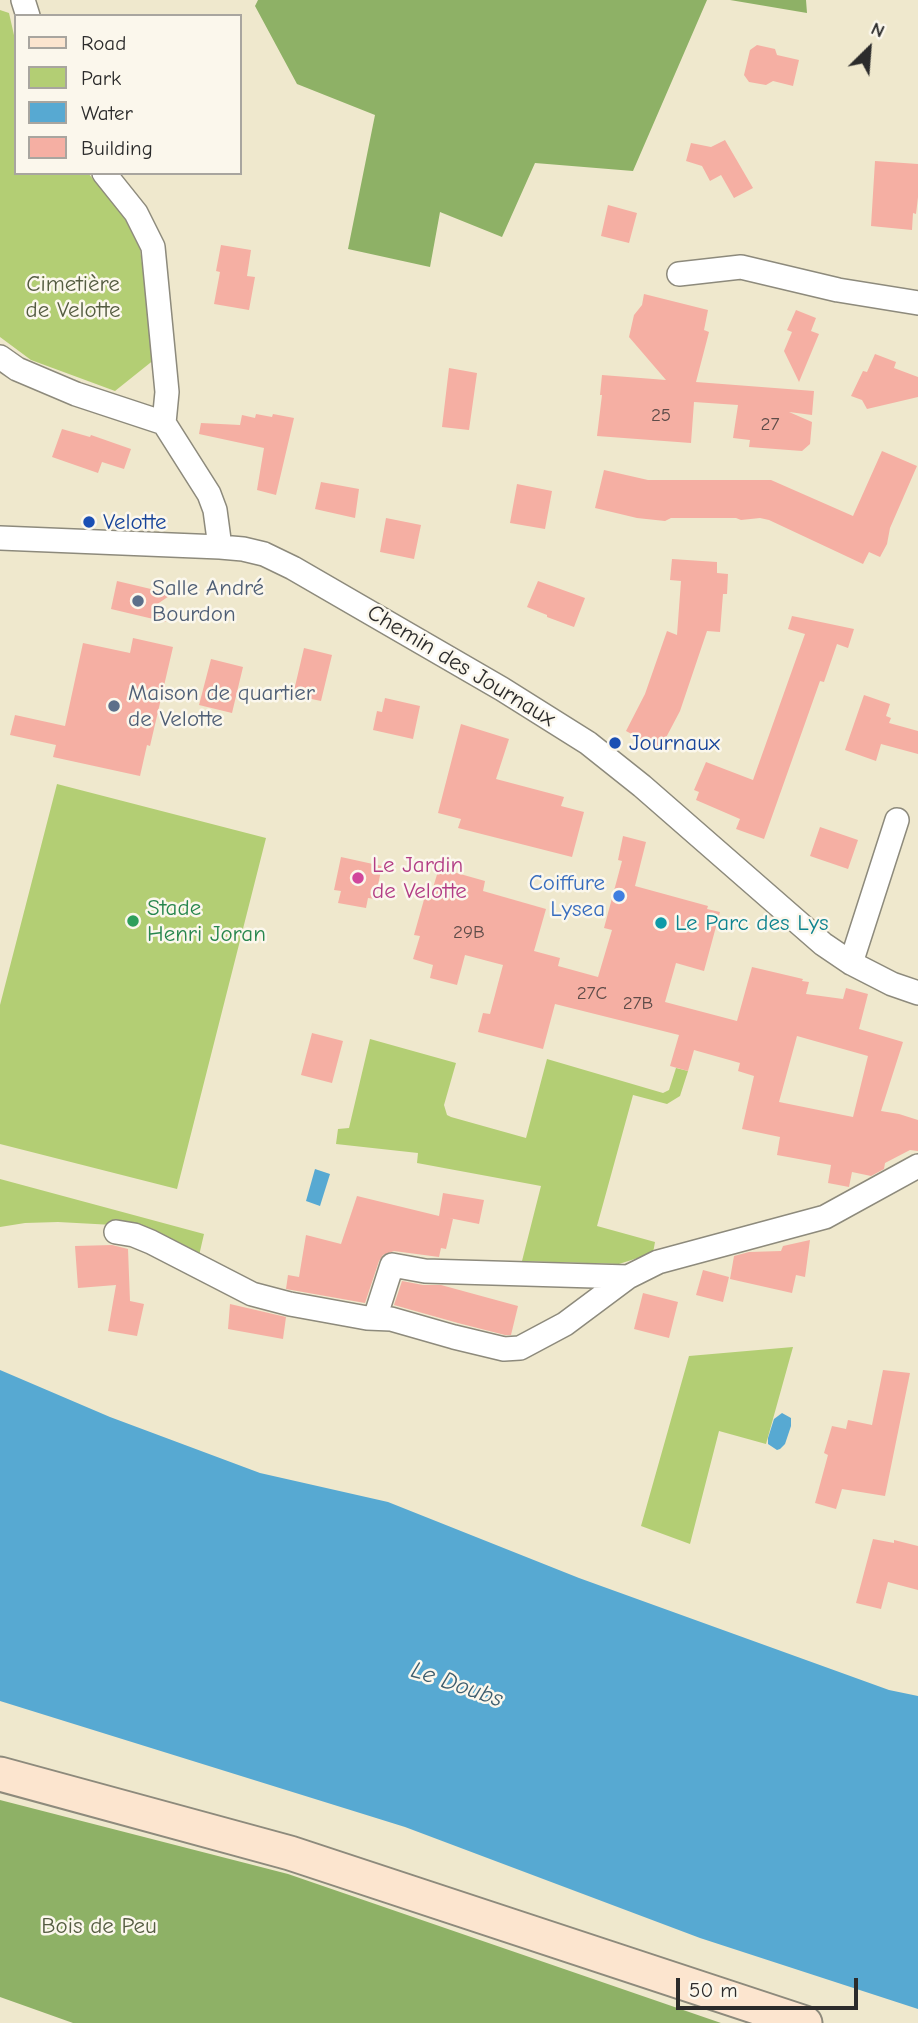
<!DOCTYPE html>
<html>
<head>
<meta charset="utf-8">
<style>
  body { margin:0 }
  #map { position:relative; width:918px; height:2023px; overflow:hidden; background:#efe8cd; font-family:"Comic Neue",sans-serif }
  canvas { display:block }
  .legend { position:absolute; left:14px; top:14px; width:228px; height:161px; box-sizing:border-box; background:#fbf7ec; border:2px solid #a8a59f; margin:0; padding:9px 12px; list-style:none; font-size:21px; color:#2b2b2b }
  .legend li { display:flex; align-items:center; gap:14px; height:35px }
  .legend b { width:35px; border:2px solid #a8a59f }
  .north { position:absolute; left:834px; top:14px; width:70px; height:70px; -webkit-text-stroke:5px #fbf7ec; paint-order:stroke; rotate:25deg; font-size:19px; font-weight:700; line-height:28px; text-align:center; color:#2b2b2b }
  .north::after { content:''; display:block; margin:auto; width:24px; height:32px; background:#2b2b2b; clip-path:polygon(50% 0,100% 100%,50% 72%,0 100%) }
  .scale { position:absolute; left:676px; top:1978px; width:182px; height:32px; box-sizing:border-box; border:4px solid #2b2b2b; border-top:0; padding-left:9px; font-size:21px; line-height:24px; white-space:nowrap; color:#2b2b2b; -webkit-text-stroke:5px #fbf7ec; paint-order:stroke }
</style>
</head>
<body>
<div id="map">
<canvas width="918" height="2023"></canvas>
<ul class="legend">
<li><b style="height:9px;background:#fce5cf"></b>Road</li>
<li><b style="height:19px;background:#b3ce74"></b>Park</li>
<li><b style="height:19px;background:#57a9d2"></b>Water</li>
<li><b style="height:19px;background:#f5afa3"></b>Building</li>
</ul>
<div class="north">N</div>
<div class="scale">50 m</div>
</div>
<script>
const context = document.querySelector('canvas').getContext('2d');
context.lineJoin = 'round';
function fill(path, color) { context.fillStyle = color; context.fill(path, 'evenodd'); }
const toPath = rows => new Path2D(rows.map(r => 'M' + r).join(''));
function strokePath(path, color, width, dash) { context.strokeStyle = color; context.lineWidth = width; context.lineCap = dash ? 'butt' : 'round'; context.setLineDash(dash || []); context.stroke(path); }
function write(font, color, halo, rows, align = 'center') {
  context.font = font + ' "Comic Neue",sans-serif'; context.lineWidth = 5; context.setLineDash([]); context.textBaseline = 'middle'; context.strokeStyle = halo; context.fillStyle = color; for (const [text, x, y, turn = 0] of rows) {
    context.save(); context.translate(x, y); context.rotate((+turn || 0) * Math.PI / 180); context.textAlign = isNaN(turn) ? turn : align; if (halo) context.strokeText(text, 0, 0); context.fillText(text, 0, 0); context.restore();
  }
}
const green = toPath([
  [0,10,9,13,16,44,16,173,88,173,123,215,140,249,155,359,115,391,31,360,0,337],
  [57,784,266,838,177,1189,0,1144,0,1005],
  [370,1039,456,1063,444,1105,447,1115,451,1117,526,1138,547,1059,663,1093,669,1090,676,1068,688,1071,680,1096,667,1104,633,1095,597,1226,655,1242,653,1253,619,1264,522,1261,541,1186,417,1163,418,1153,336,1144,338,1129,349,1128],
  [0,1179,204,1234,198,1260,132,1226,58,1222,25,1223,0,1227],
  [793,1347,766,1444,719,1431,690,1544,641,1526,689,1356]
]);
const forest = toPath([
  [258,0,707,0,633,171,535,163,502,237,440,212,430,267,348,249,375,115,297,84,255,6],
  [730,0,806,0,807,13],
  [0,1800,288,1874,721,2023,73,2023,0,1997]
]);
const water = toPath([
  [315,1169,330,1174,320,1206,306,1201],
  [0,1370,110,1417,260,1473,388,1502,579,1578,889,1690,918,1696,918,2009,700,1938,405,1827,0,1701],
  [782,1413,791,1418,791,1426,785,1444,780,1449,777,1450,768,1444,768,1438,774,1419]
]);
const building = toPath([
  [757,45,775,49,777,55,799,60,793,86,773,81,766,85,749,82,744,75,750,50],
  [725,140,753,188,734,198,721,175,710,181,702,166,686,161,691,143,711,147],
  [875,161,918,164,918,197,916,214,913,213,912,230,871,226],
  [608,205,637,213,629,243,601,236],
  [221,245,251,250,247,276,255,277,249,310,214,304,220,272,216,271],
  [644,294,708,310,704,330,709,332,696,382,814,391,812,415,789,412,812,422,810,444,802,451,749,447,750,440,733,438,738,405,694,402,691,443,597,436,602,395,600,395,602,375,666,380,629,337,634,315,642,305],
  [796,310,816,318,811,331,819,334,799,382,784,351,792,332,787,330],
  [875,354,896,362,894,368,918,377,918,397,867,409,862,400,851,396,863,371,867,372],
  [449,368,477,373,469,430,442,427],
  [256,414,272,417,273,414,294,418,276,495,257,490,264,448,199,434,201,423,240,425,242,415,255,418],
  [62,429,90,437,91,435,131,449,124,469,102,462,98,473,52,457],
  [882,451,917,466,890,528,887,544,880,557,869,552,863,564,769,520,760,518,741,520,736,518,671,518,665,521,637,518,595,508,604,470,648,480,771,480,853,516],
  [321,482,359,489,355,518,315,509],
  [517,484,552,491,545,529,510,523],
  [386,518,421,525,414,559,380,552],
  [672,559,717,562,717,573,728,574,727,594,723,594,720,632,707,631,680,711,660,749,626,731,645,694,667,631,677,635,681,581,670,580],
  [117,581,172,594,153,607,166,622,111,609],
  [538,581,585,598,574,627,547,617,547,615,527,607],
  [792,616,854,629,848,648,837,644,824,682,820,681,764,839,736,829,740,819,696,800,699,792,694,790,706,762,753,780,805,634,788,629],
  [133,638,173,647,150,746,147,745,140,776,53,757,56,745,10,735,15,715,65,726,83,643,130,653],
  [304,648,332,655,321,701,293,695],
  [211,659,243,667,232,713,199,705],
  [864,695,890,704,886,716,891,718,889,723,918,731,918,754,881,744,876,761,845,750],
  [385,698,420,706,413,739,373,730,377,711,382,712],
  [461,724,509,739,496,779,564,797,561,806,584,812,572,857,458,828,461,819,438,813],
  [820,827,858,840,848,869,810,856],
  [623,836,646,842,635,886,708,906,707,909,720,912,704,971,676,963,665,1002,737,1021,752,967,803,979,802,981,809,982,806,994,843,999,846,988,868,994,859,1029,903,1042,881,1111,899,1114,918,1120,918,1151,910,1150,885,1163,884,1169,871,1176,852,1172,849,1187,828,1183,831,1165,777,1155,780,1137,742,1129,754,1076,738,1071,740,1063,694,1050,688,1071,670,1066,679,1035,555,1004,543,1049,478,1032,483,1013,490,1014,503,965,465,955,457,985,430,978,433,965,413,959,420,936,414,935,427,889,432,891,439,868,485,881,483,891,546,909,534,951,560,958,558,966,598,977,612,930,604,928,622,861,618,860],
  [797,1036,868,1056,853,1117,779,1102],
  [341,857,382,866,375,899,368,898,366,908,338,903,341,891,334,890],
  [312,1033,343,1041,332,1083,301,1075],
  [443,1193,484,1200,479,1224,449,1218,453,1219,446,1249,441,1248,439,1257,394,1251,383,1255,379,1261,365,1303,286,1289,288,1275,299,1277,306,1235,341,1244,357,1196,439,1216],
  [810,1240,805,1277,796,1275,792,1293,730,1279,734,1256,749,1252,781,1251,783,1246],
  [112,1245,128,1249,130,1301,144,1304,137,1336,108,1331,116,1285,78,1288,75,1246],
  [703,1270,729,1277,723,1302,696,1295],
  [402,1281,423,1285,441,1285,518,1306,511,1335,505,1335,458,1323,394,1305],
  [643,1293,678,1302,669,1338,634,1329],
  [230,1304,286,1317,283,1339,228,1329],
  [883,1370,910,1373,885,1496,842,1489,836,1509,815,1503,828,1455,824,1453,832,1426,846,1429,848,1420,872,1425],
  [873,1539,894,1543,894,1540,918,1546,918,1590,888,1582,881,1609,856,1603]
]);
const street = toPath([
  [23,0,28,16],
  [104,173,136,213,153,247,167,392,164,423],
  [679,274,741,267,838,290,918,303],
  [0,357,17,369,76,394,164,423,209,494,215,510,220,547],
  [0,538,220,547,243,549,264,554,293,568,502,689,588,743,642,786,823,944,851,963,892,984,918,993],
  [851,963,897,820],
  [116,1232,134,1235,151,1242,252,1294,290,1304,367,1318,391,1319,454,1337,504,1349,520,1348,565,1324,628,1277,658,1262,825,1217,918,1166],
  [375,1318,392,1265,425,1271,628,1277]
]);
const secondary = toPath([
  [0,1774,290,1853,805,2023]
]);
const markers = [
  [89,522,7,"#1a4fb4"],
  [138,601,7,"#5c6f8a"],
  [114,706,7,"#5c6f8a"],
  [615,743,7,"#1a4fb4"],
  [358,878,7,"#d1479c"],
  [619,896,7,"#3f7fe0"],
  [133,921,7,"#2e9e5b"],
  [661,923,7,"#0f9aa8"]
];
const numberNames = [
  ["25",661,416],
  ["27",770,425],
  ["29B",469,933],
  ["27C",592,994],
  ["27B",638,1004]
];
const parkNames = [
  ["Cimetière",73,284],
  ["de Velotte",73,310],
  ["Bois de Peu",99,1926]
];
const transitNames = [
  ["Velotte",103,522],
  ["Journaux",629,743]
];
const serviceNames = [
  ["Salle André",152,588],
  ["Bourdon",152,614],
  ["Maison de quartier",128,693],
  ["de Velotte",128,719]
];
const streetNames = [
  ["Chemin des Journaux",461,666,31]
];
const hotelNames = [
  ["Le Jardin",372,865],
  ["de Velotte",372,891]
];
const shopNames = [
  ["Coiffure",605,883],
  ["Lysea",605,909]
];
const leisureNames = [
  ["Stade",147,908],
  ["Henri Joran",147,934]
];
const cultureNames = [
  ["Le Parc des Lys",675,923]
];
const waterNames = [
  ["Le Doubs",457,1685,19]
];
fill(green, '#b3ce74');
fill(forest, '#8eb166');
fill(water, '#57a9d2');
fill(building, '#f5afa3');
strokePath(street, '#8d8a7c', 26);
strokePath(secondary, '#8d8a7c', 37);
strokePath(street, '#fff', 23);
strokePath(secondary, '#fce5cf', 33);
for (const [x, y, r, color] of markers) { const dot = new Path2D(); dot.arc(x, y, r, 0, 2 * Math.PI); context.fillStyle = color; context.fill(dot); strokePath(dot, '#fbf7ec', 2.5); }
write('19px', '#5e4c49', null, numberNames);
write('23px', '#545c41', '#fbf7ec', parkNames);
write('23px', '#164399', '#fbf7ec', transitNames, 'left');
write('23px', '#4e5e75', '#fbf7ec', serviceNames, 'left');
write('23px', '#2b2b2b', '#fbf7ec', streetNames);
write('23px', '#b23c85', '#fbf7ec', hotelNames, 'left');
write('23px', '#366cbe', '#fbf7ec', shopNames, 'right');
write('23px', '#27864d', '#fbf7ec', leisureNames, 'left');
write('23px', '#0d838f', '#fbf7ec', cultureNames, 'left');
write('italic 24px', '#3d5d6e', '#fbf7ec', waterNames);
</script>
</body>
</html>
